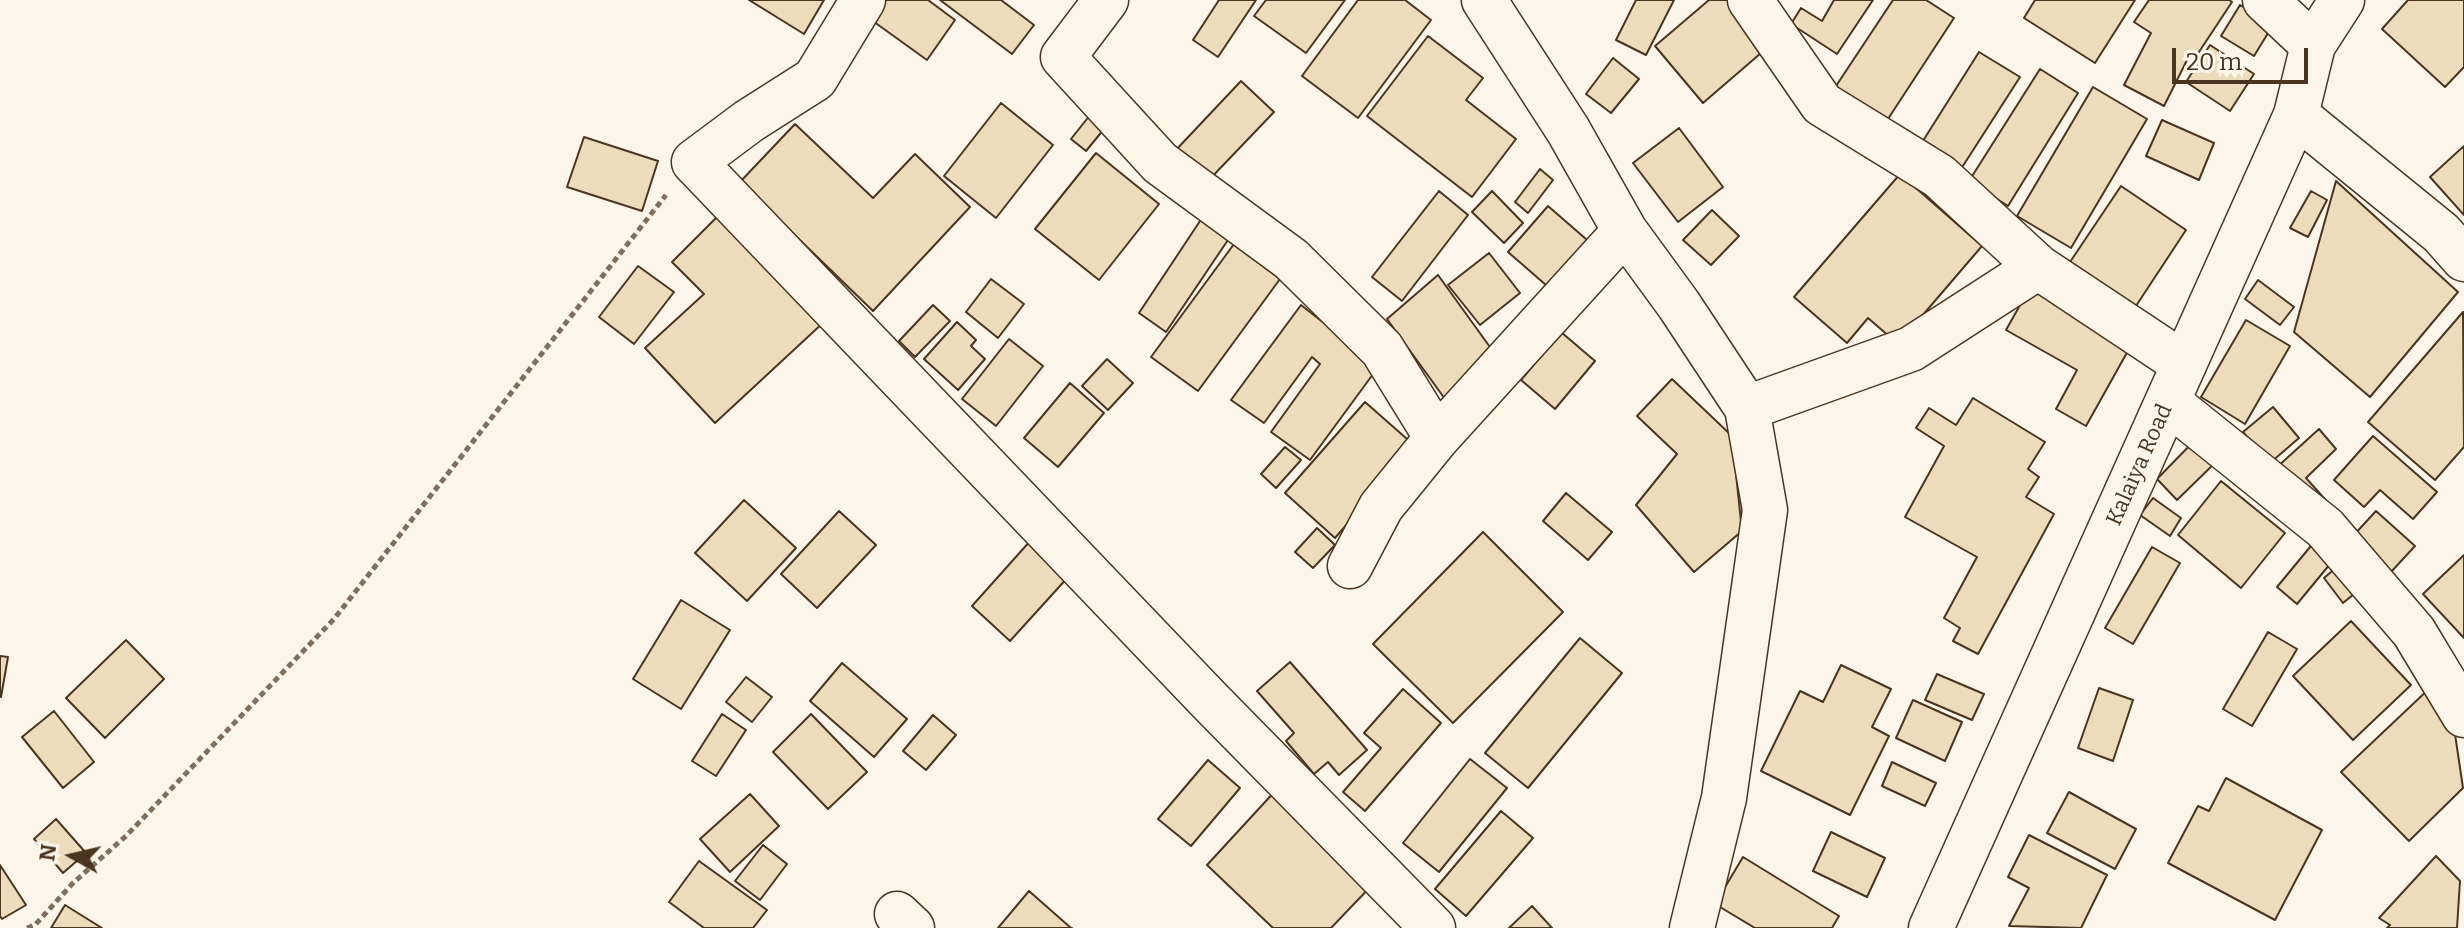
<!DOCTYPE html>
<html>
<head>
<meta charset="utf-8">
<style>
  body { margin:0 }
  #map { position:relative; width:2464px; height:928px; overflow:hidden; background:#fbf6e9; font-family:Bitter,serif }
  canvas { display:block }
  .north { position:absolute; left:32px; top:816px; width:80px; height:80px; -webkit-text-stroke:6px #fbf6e9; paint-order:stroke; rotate:278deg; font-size:22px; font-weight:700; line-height:32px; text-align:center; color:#4a3520 }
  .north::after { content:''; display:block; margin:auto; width:28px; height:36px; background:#4a3520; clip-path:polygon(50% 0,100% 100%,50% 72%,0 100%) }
  .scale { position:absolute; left:2172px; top:48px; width:136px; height:36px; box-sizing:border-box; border:4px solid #4a3520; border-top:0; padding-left:10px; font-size:24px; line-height:28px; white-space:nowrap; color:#4a3520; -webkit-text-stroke:6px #fbf6e9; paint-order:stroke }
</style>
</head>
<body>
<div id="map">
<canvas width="2464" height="928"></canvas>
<div class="north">N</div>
<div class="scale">20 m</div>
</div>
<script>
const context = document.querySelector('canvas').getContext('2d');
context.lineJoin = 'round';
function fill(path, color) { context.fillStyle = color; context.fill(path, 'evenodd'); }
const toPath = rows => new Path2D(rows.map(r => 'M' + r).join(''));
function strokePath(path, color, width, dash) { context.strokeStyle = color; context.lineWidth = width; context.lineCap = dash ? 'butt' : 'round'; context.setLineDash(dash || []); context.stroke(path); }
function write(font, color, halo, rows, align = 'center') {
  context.font = font + ' Bitter,serif'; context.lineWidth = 6; context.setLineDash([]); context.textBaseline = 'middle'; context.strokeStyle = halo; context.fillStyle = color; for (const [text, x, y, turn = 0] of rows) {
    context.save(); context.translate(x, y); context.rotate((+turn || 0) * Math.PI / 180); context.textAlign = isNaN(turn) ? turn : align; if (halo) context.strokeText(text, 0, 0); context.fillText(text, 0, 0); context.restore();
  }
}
const building = toPath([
  [749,0,824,0,804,34,749,0],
  [884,0,928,0,955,20,927,60,870,19,884,0],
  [940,0,1001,0,1034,25,1012,54,940,0],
  [1219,0,1256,0,1218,57,1193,40,1219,0],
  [1266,0,1345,0,1306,53,1254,16,1266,0],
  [1358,0,1405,0,1431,20,1358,118,1302,76,1358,0],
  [1636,0,1674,0,1646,55,1616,40,1636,0],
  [1709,0,1728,0,1768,47,1703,103,1655,46,1709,0],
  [1834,0,1873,0,1837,54,1791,24,1801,8,1822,21,1834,0],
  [1893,0,1926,0,1954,18,1886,122,1834,89,1893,0],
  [2035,0,2135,0,2095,63,2024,18,2035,0],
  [2149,0,2229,0,2232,2,2193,61,2188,58,2164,106,2124,85,2151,33,2134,22,2149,0],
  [2408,0,2464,0,2464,67,2445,87,2382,29,2408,0],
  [2240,5,2273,25,2254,56,2221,36,2240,5],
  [1428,36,1483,78,1466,100,1516,139,1472,197,1367,116,1428,36],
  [2210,45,2254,74,2230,111,2186,82,2210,45],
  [1979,52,2020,77,1961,169,1921,144,1979,52],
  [1613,58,1639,79,1611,113,1586,94,1613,58],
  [2040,69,2078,93,2008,206,1969,181,2040,69],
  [1241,81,1274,112,1207,182,1175,151,1241,81],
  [2093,87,2147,119,2071,248,2017,216,2093,87],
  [1001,103,1053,145,996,218,944,176,1001,103],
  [1094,110,1109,123,1086,151,1071,139,1094,110],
  [2162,120,2214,143,2199,180,2146,156,2162,120],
  [795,124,873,198,915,154,970,207,873,311,740,182,795,124],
  [1679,128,1723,187,1678,222,1633,163,1679,128],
  [584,137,658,161,642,211,567,187,584,137],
  [2464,146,2464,215,2430,177,2464,146],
  [1096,153,1159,204,1099,280,1035,229,1096,153],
  [1540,169,1553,180,1528,213,1515,202,1540,169],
  [1900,174,1982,246,1898,344,1868,318,1847,343,1794,297,1900,174],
  [2336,181,2458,292,2370,397,2294,332,2336,181],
  [2121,186,2186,230,2132,312,2066,268,2121,186],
  [1439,191,1468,215,1402,301,1372,277,1439,191],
  [1492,191,1523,223,1504,243,1472,212,1492,191],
  [2311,191,2327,200,2308,237,2290,228,2311,191],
  [1548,206,1594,246,1554,292,1508,252,1548,206],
  [1712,210,1739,236,1711,265,1683,240,1712,210],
  [720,214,825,321,715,423,645,348,704,294,672,262,720,214],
  [1204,215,1232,234,1166,332,1139,313,1204,215],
  [1234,244,1280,279,1198,391,1151,357,1234,244],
  [1489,253,1520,293,1480,325,1448,285,1489,253],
  [638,266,674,292,634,344,599,317,638,266],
  [1438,275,1495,354,1445,399,1387,319,1438,275],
  [991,279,1024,304,998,338,966,312,991,279],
  [2258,280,2294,307,2280,325,2245,299,2258,280],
  [2033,282,2134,340,2086,426,2056,409,2077,370,2006,330,2033,282],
  [933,305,950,321,915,357,899,341,933,305],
  [1301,305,1379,366,1310,460,1271,432,1320,364,1312,357,1264,423,1231,400,1301,305],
  [2463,312,2464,447,2435,480,2368,422,2463,312],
  [2246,320,2290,346,2245,424,2201,397,2246,320],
  [957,322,976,340,971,346,985,359,958,390,924,359,957,322],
  [1561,332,1595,361,1555,409,1521,380,1561,332],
  [1009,339,1043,366,996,426,962,399,1009,339],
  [1107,359,1133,383,1108,410,1082,386,1107,359],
  [1672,379,1732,436,1742,531,1694,572,1636,505,1677,454,1637,416,1672,379],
  [1070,383,1104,413,1058,467,1024,438,1070,383],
  [1973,398,2045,442,2028,469,2039,477,2026,497,2054,514,1978,654,1953,641,1960,628,1944,618,1977,557,1905,517,1944,446,1916,428,1929,408,1956,425,1973,398],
  [1365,402,1415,446,1335,538,1285,493,1365,402],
  [2273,407,2299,438,2270,463,2243,432,2273,407],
  [2319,429,2336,449,2306,478,2331,506,2276,468,2319,429],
  [2199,436,2220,458,2177,500,2157,479,2199,436],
  [2373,436,2437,492,2413,519,2380,490,2364,507,2334,480,2373,436],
  [1285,447,1301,460,1276,488,1261,474,1285,447],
  [2221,481,2285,533,2241,588,2178,535,2221,481],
  [1566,493,1612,532,1588,560,1543,521,1566,493],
  [2153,498,2181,518,2170,536,2140,515,2153,498],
  [744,500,796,548,747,601,695,553,744,500],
  [839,511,876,545,817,608,781,574,839,511],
  [2376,511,2415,546,2391,572,2353,536,2376,511],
  [1317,528,1335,545,1313,568,1295,552,1317,528],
  [1040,530,1079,565,1010,641,972,606,1040,530],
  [1483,532,1563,612,1453,723,1373,644,1483,532],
  [2315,541,2335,558,2297,604,2277,587,2315,541],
  [2152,547,2180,563,2133,644,2105,628,2152,547],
  [2464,555,2464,638,2423,594,2464,555],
  [2344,561,2365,585,2343,603,2324,578,2344,561],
  [681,600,730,630,681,709,633,679,681,600],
  [2351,621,2411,685,2353,740,2293,676,2351,621],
  [2268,632,2297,649,2252,726,2223,709,2268,632],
  [1580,638,1622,673,1528,788,1485,753,1580,638],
  [126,640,164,679,105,738,66,698,126,640],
  [0,656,8,657,1,697,0,696,0,656],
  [1290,662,1367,750,1339,775,1328,762,1314,774,1286,741,1294,733,1257,691,1290,662],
  [842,663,907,719,874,757,810,701,842,663],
  [1841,665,1891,689,1872,727,1889,736,1850,815,1761,771,1800,691,1823,702,1841,665],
  [1937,674,1984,694,1972,720,1925,700,1937,674],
  [746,677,772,697,752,722,726,702,746,677],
  [2432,686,2455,734,2463,788,2409,841,2341,772,2432,686],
  [2099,688,2133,700,2113,761,2078,748,2099,688],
  [1403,689,1441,723,1365,811,1343,792,1381,748,1364,733,1403,689],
  [1913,700,1962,722,1945,761,1896,738,1913,700],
  [54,711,94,762,63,788,22,737,54,711],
  [722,714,746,730,716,776,692,761,722,714],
  [811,714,867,772,828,809,773,752,811,714],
  [933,715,956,735,926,770,903,751,933,715],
  [1470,759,1507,788,1439,872,1403,843,1470,759],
  [1208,760,1240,788,1191,846,1158,819,1208,760],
  [1892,762,1936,783,1925,806,1882,786,1892,762],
  [2226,778,2322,830,2275,920,2168,863,2198,806,2209,811,2226,778],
  [1277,789,1375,882,1331,928,1273,928,1207,865,1277,789],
  [2069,792,2136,829,2115,869,2047,833,2069,792],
  [750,794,779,826,730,872,700,839,750,794],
  [1501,811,1533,838,1466,916,1435,889,1501,811],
  [56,819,86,853,63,873,34,839,56,819],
  [1831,832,1885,858,1867,897,1813,871,1831,832],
  [2029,835,2107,875,2081,928,2009,926,2029,888,2008,877,2029,835],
  [763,845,787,864,760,900,735,881,763,845],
  [2436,856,2460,881,2457,928,2387,928,2390,925,2379,918,2436,856],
  [1743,857,1839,916,1832,928,1755,928,1715,904,1743,857],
  [699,861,767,910,753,928,704,928,669,902,699,861],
  [0,865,26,905,2,919,0,916,0,865],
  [1029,891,1071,928,1072,928,998,928,1029,891],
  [65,905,102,928,51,928,65,905],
  [1532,906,1552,928,1509,928,1532,906]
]);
const path = toPath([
  [27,928,35,925,73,883,126,836,334,619,666,195]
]);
const minor = toPath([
  [863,0,815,79,749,121,694,162,1209,700,1433,928],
  [1106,0,1063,57,1160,163,1291,259,1382,349,1437,438],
  [1484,0,1568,130,1625,231,1679,305,1747,408,1765,510,1724,798,1692,928],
  [1750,0,1822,104,1939,176,2038,267],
  [2265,0,2313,45],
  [2296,115,2441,233,2464,259],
  [2168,402,2325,528,2414,632,2464,715],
  [1747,408,1911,349,2038,267,2184,364],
  [1350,566,1381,507,1437,438,1625,231],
  [897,914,912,928]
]);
const major = toPath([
  [1931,928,2296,115,2313,45,2342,0]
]);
const streetNames = [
  ["Kalaiya Road",2140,465,-66]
];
fill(building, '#ecdcbc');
strokePath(building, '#4a3520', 2);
strokePath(minor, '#4a3520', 47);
strokePath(major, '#4a3520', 47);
strokePath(path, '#7f6f5c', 5, [6, 4]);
strokePath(minor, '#fbf6e9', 44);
strokePath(major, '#fbf6e9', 44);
write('22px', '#4a3520', '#fbf6e9', streetNames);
</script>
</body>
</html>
